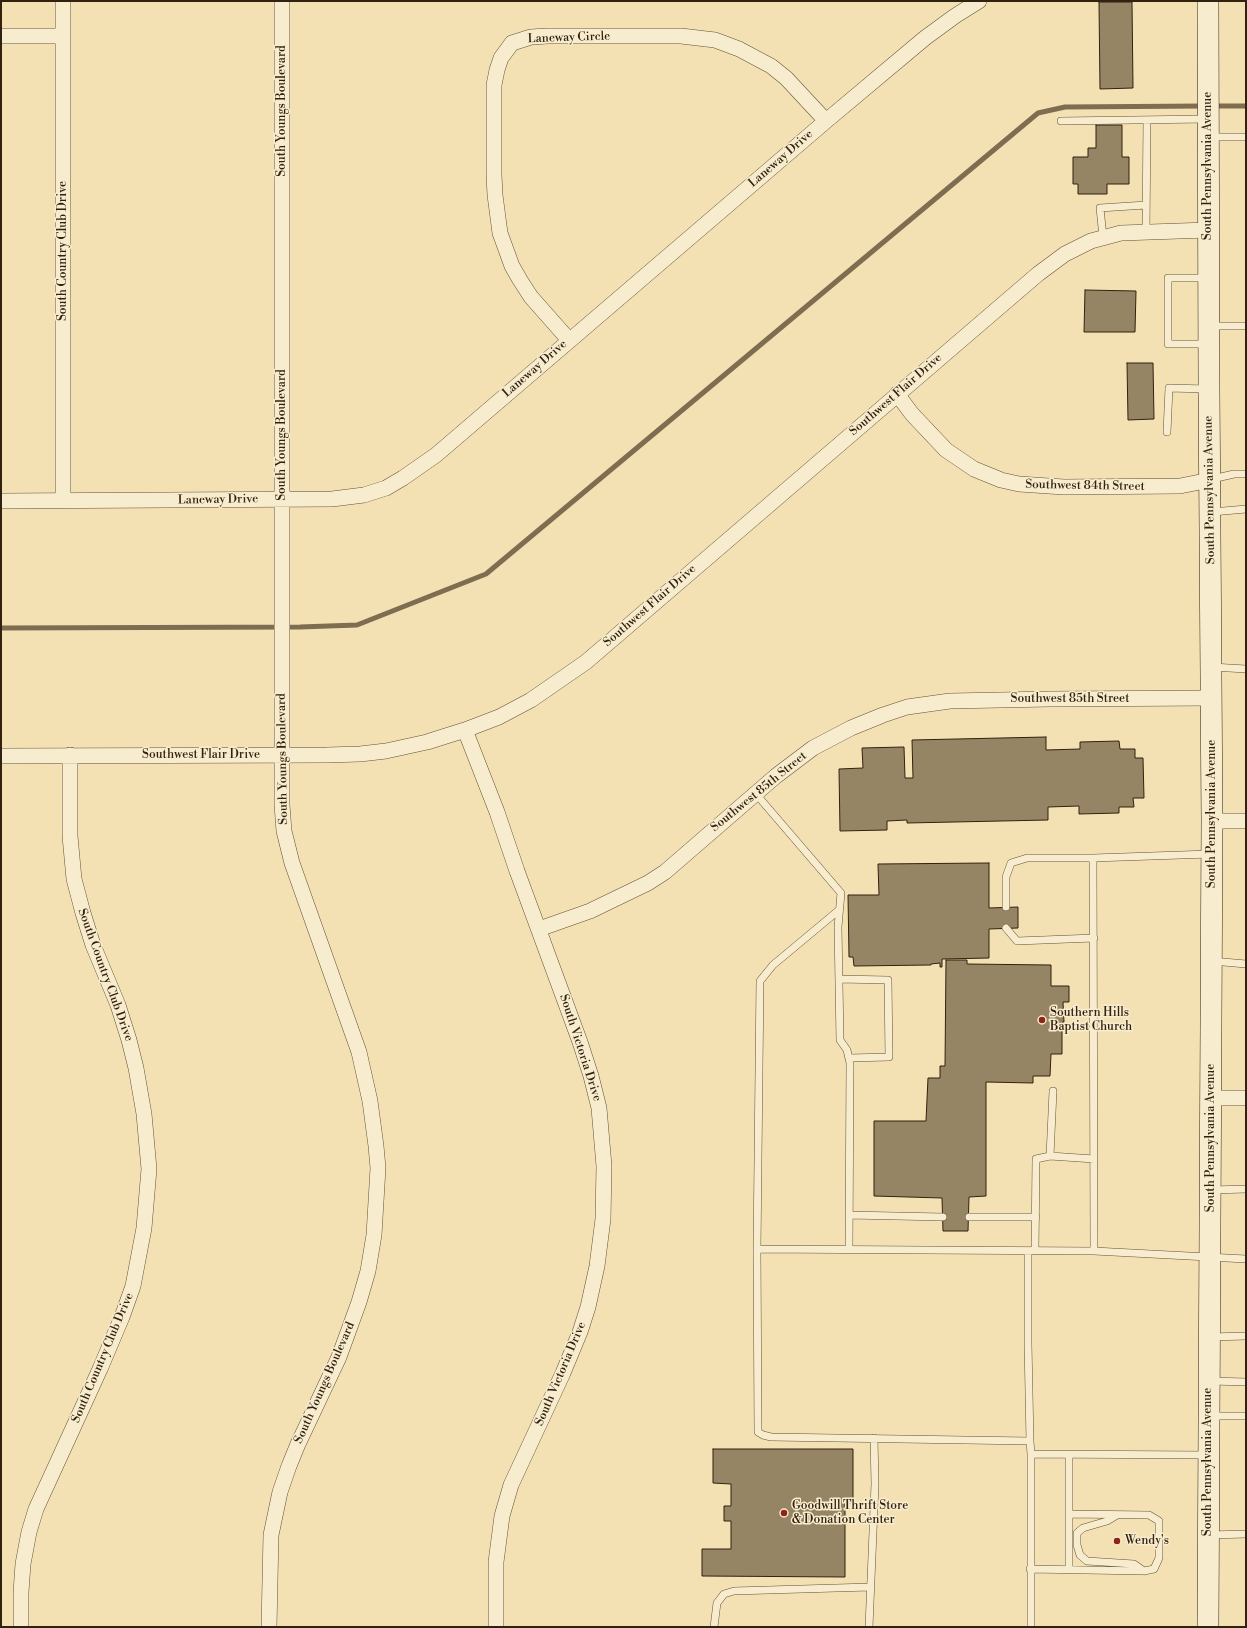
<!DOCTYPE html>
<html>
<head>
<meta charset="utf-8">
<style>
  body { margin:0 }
  #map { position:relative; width:1247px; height:1628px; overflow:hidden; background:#f4e1b3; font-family:"Libre Bodoni",serif }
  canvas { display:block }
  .frame { position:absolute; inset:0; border:2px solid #31210f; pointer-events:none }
</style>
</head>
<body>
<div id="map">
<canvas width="1247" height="1628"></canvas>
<div class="frame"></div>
</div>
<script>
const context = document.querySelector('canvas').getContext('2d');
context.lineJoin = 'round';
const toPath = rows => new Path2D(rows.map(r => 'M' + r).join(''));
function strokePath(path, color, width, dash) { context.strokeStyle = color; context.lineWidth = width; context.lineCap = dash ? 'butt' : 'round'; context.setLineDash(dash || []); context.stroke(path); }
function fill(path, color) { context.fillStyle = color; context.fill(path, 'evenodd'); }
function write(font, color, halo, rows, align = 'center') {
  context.font = font + ' "Libre Bodoni",serif'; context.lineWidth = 3; context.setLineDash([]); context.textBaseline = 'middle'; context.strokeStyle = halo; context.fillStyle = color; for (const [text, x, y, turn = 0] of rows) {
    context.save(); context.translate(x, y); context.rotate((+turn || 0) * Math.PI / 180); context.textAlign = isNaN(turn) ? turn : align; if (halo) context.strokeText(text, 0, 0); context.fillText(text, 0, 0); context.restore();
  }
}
const stream = toPath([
  [1212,106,1246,106],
  [1,628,300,627,357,625,486,574,1038,113,1065,107,1204,106]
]);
const building = toPath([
  [1099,2,1132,2,1133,88,1100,89,1099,2],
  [1096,125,1122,125,1122,157,1129,157,1129,184,1107,184,1107,194,1078,194,1078,184,1073,184,1073,157,1088,157,1088,148,1096,148,1096,125],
  [1085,290,1136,291,1135,332,1084,332,1085,290],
  [1127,363,1153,363,1154,419,1128,420,1127,363],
  [1046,737,1046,750,1080,749,1080,742,1119,741,1120,749,1135,749,1135,758,1143,758,1144,798,1133,798,1134,807,1119,807,1119,813,1079,814,1079,806,1048,807,1048,820,907,823,907,820,887,821,887,830,840,831,839,769,863,768,862,748,904,747,905,778,913,778,912,740,1046,737],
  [989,863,989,908,1018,907,1018,928,989,929,989,958,942,959,942,967,940,967,940,963,931,964,931,965,854,966,853,957,849,957,848,895,879,895,878,864,989,863],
  [946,960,967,960,967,964,1051,965,1051,986,1069,986,1069,1002,1063,1002,1064,1022,1062,1022,1062,1054,1051,1054,1050,1076,1033,1076,1033,1083,986,1082,986,1196,969,1197,968,1231,943,1231,942,1198,874,1196,874,1121,926,1121,928,1078,940,1078,940,1066,945,1066,946,960],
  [713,1449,853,1449,853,1503,845,1503,845,1577,702,1576,702,1549,731,1549,731,1521,724,1521,724,1506,731,1506,731,1484,713,1483,713,1449]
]);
const service = toPath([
  [1061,121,1206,119],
  [1210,137,1246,137],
  [1146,232,1147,120],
  [1103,237,1100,208,1146,205],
  [1206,278,1168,278,1168,344,1207,344],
  [1211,326,1246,326],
  [1167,432,1169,388,1206,389],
  [1212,479,1234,474,1246,474],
  [1212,512,1246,509],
  [1212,667,1246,669],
  [756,794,841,893,838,927,840,1040,847,1050,850,1063,849,1250],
  [1210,854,1093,858,1094,1251,1246,1259],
  [1006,907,1006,877,1011,863,1027,858,1093,858],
  [1006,928,1017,941,1094,938],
  [1212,961,1246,964],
  [839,979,888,980,889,1057,849,1058],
  [1053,1091,1050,1156,1094,1159],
  [1213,1190,1246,1189],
  [849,1215,943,1217],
  [969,1217,1036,1217],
  [757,1249,760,981,773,965,839,910],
  [1028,1251,1028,1344,1030,1441],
  [1035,1251,1036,1159,1050,1156],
  [1211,1337,1246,1336],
  [1211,1381,1246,1382],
  [1211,1416,1246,1416],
  [1031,1454,1030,1441,771,1437,763,1435,758,1432,757,1249,1094,1251],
  [1117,1515,1107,1521,1083,1528,1077,1533,1077,1545,1080,1555,1087,1561,1134,1564,1144,1571],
  [1210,1535,1246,1534],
  [1030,1569,1144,1571,1154,1569,1159,1558,1159,1521,1149,1515,1070,1514],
  [1069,1570,1069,1454],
  [714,1627,717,1603,724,1594,734,1591,870,1587],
  [869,1627,875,1484,874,1438],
  [1031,1627,1031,1454,1208,1455]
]);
const minor = toPath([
  [1,36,63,36],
  [569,340,531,297,520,280,512,266,500,233,495,195,494,175,494,85,497,70,501,58,512,43,531,37,548,36,681,36,715,40,739,49,771,66,786,78,826,121],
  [897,394,912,414,946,450,974,469,1001,480,1019,484,1064,487,1180,486,1210,480],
  [1,501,332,499,364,495,386,488,403,478,436,455,826,121,925,38,955,16,979,1],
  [63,501,63,1],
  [465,730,497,812,517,871,580,1042,591,1076,599,1108,604,1166,603,1219,597,1266,588,1307,580,1332,563,1373,511,1485,502,1516,496,1562,496,1627],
  [1,756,327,755,360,754,386,751,427,742,465,730,499,717,531,700,586,662,1038,274,1065,254,1091,241,1121,233,1208,230],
  [1212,821,1246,821],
  [539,929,590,911,648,883,665,872,776,776,813,748,851,728,883,715,907,707,950,701,1050,699,1212,698],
  [1211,1098,1246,1098],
  [21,1627,21,1592,23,1564,29,1532,36,1509,100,1369,122,1317,133,1286,144,1228,149,1169,144,1114,136,1068,129,1040,118,1005,93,945,83,913,74,879,70,836,70,755],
  [269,1627,271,1535,280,1492,289,1466,298,1444,339,1357,359,1302,368,1271,374,1235,378,1168,376,1146,370,1101,359,1052,292,863,284,831,282,805,282,1]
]);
const secondary = toPath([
  [1208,1627,1212,821,1209,389,1208,1]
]);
const markers = [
  [1042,1020,4,"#8f2418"],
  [784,1513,4,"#8f2418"],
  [1117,1541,4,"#8f2418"]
];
const streetNames = [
  ["Laneway Circle",569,38,-2],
  ["South Youngs Boulevard",282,111,-90],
  ["Laneway Drive",781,159,-41],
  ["South Pennsylvania Avenue",1208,166,-90],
  ["South Country Club Drive",63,251,-90],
  ["Laneway Drive",535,369,-41],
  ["Southwest Flair Drive",896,395,-41],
  ["South Youngs Boulevard",282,435,-90],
  ["Southwest 84th Street",1085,486,1],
  ["South Pennsylvania Avenue",1210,490,-91],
  ["Laneway Drive",218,500,-1],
  ["Southwest Flair Drive",650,606,-41],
  ["Southwest 85th Street",1070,699],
  ["Southwest Flair Drive",201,755],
  ["South Youngs Boulevard",283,759,-91],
  ["Southwest 85th Street",759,792,-39],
  ["South Pennsylvania Avenue",1212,814,-90],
  ["South Country Club Drive",105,975,70],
  ["South Victoria Drive",580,1048,72],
  ["South Pennsylvania Avenue",1211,1138,-90],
  ["South Country Club Drive",103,1358,-67],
  ["South Victoria Drive",561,1374,-67],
  ["South Youngs Boulevard",325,1383,-66],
  ["South Pennsylvania Avenue",1208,1462,-90]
];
const poiNames = [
  ["Southern Hills",1050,1013],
  ["Baptist Church",1050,1027],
  ["Goodwill Thrift Store",792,1506],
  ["& Donation Center",792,1520],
  ["Wendy's",1125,1541]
];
strokePath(stream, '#7e6d50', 5);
fill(building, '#968564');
strokePath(building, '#31210f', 1);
strokePath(service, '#625138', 8);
strokePath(minor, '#625138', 16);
strokePath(secondary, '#31210f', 22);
strokePath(service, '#f8ecce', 7);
strokePath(minor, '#f8ecce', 15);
strokePath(secondary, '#f8ecce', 21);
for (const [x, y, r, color] of markers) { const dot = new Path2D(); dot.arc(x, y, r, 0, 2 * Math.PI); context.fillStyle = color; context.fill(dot); strokePath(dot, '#f8ecce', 1.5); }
write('12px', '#31210f', '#f8ecce', streetNames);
write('12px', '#31210f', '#f8ecce', poiNames, 'left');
</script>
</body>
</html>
